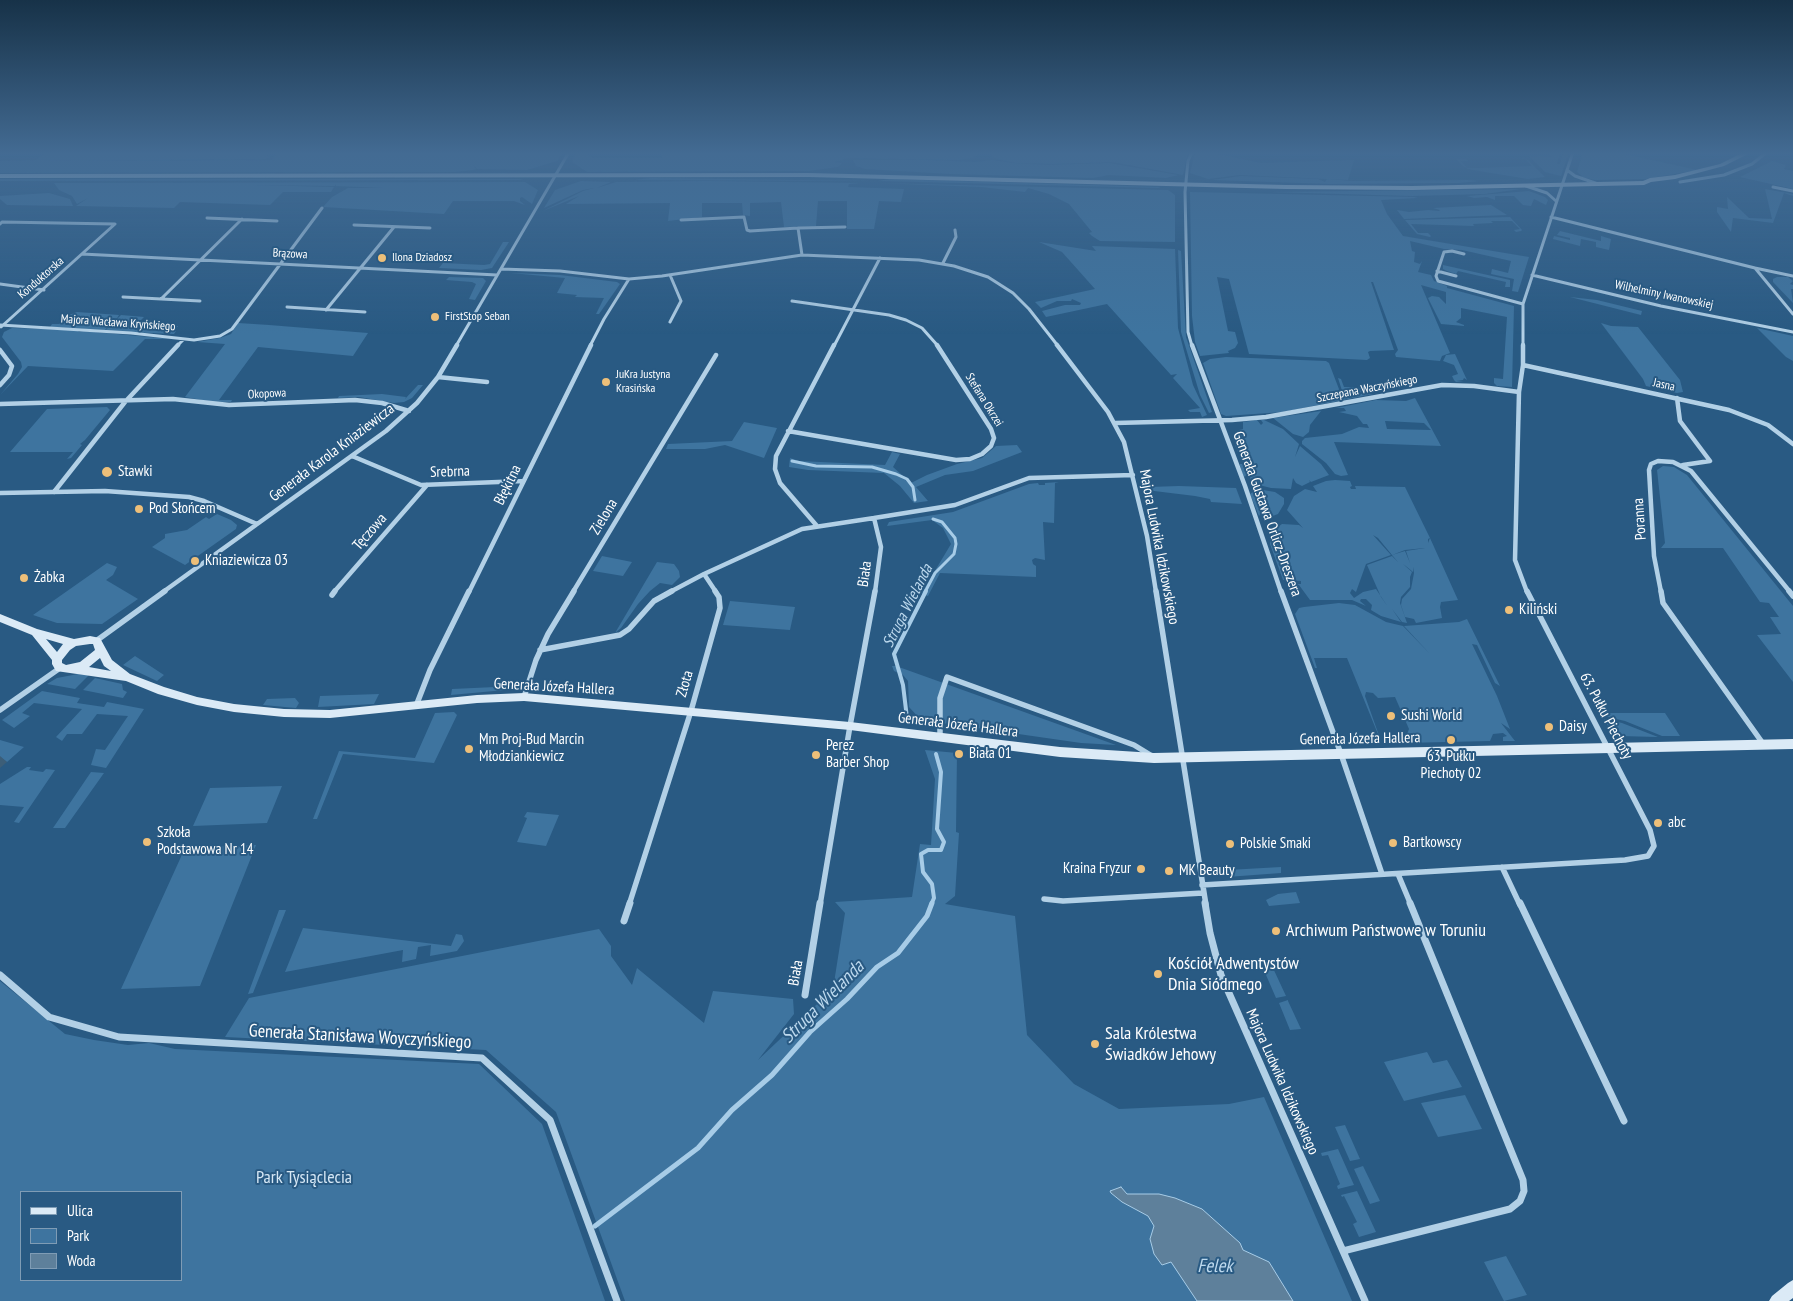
<!DOCTYPE html>
<html>
<head>
<meta charset="utf-8">
<style>
  body { margin:0 }
  #map { position:relative; width:1793px; height:1301px; overflow:hidden; background:#295a83; font-family:"PT Sans Narrow",sans-serif }
  canvas { display:block }
  .legend { position:absolute; left:20px; top:1191px; width:162px; height:90px; box-sizing:border-box; background:#295a83; border:1px solid #7f9cb5; margin:0; padding:6px 9px; list-style:none; font-size:15px; color:#fff }
  .legend li { display:flex; align-items:center; gap:10px; height:25px }
  .legend b { width:25px; border:1px solid #7f9cb5 }
</style>
</head>
<body>
<div id="map">
<canvas width="1793" height="1301"></canvas>
<ul class="legend">
<li><b style="height:6px;background:#dbeaf6"></b>Ulica</li>
<li><b style="height:14px;background:#3e749f"></b>Park</li>
<li><b style="height:14px;background:#5e809b"></b>Woda</li>
</ul>
</div>
<script>
const context = document.querySelector('canvas').getContext('2d');
context.lineJoin = 'round';
function fill(path, color) { context.fillStyle = color; context.fill(path, 'evenodd'); }
const toPath = rows => new Path2D(rows.map(r => 'M' + r).join(''));
function strokePath(path, color, width, dash) { context.strokeStyle = color; context.lineWidth = width; context.lineCap = dash ? 'butt' : 'round'; context.setLineDash(dash || []); context.stroke(path); }
function write(font, color, halo, rows, align = 'center') {
  context.font = font + ' "PT Sans Narrow",sans-serif'; context.lineWidth = 4; context.setLineDash([]); context.textBaseline = 'middle'; context.strokeStyle = halo; context.fillStyle = color; for (const [text, x, y, turn = 0] of rows) {
    context.save(); context.translate(x, y); context.rotate((+turn || 0) * Math.PI / 180); context.textAlign = isNaN(turn) ? turn : align; if (halo) context.strokeText(text, 0, 0); context.fillText(text, 0, 0); context.restore();
  }
}
const green = toPath([
  [46,152,277,152,266,156,271,157,266,159,38,161,285,160,272,160,278,152,479,152,484,154,486,152,563,152,557,161,527,170,477,169,473,165,476,169,473,170,456,172,0,173,0,161,36,160],
  [576,152,583,152,593,158,662,158,662,152,983,152,972,158,957,160,844,158,843,160,834,162,842,163,838,167,808,171,587,172,572,162],
  [988,152,1188,152,1183,175,1112,162,1053,164,1015,163,994,158],
  [1195,152,1208,152,1261,163,1354,160,1348,180,1240,175,1208,179,1190,173],
  [1557,152,1560,153,1557,164,1560,164,1563,152,1569,152,1561,176,1545,172,1529,156,1552,157,1549,153],
  [1583,152,1614,152,1698,170,1645,179,1595,180,1581,177,1582,176,1577,172],
  [1526,158,1545,177,1528,179,1473,170,1468,169,1463,166,1456,159,1466,159,1468,161,1461,161,1467,168,1475,168,1532,166,1525,159,1517,159],
  [853,160,926,160,976,162,993,160,1012,163,1048,165,1109,163,1178,175,1166,178,1109,175,1093,178,951,174,865,169,856,166],
  [1772,161,1786,165,1784,169,1793,171,1793,189,1740,177],
  [1241,176,1318,179,1325,182,1327,179,1352,181,1468,180,1479,181,1459,183,1330,184,1212,180],
  [651,178,878,181,889,179,1161,187,1158,188,878,181,634,180],
  [0,179,524,179,519,180,0,181],
  [581,181,611,182,597,188,616,182,707,181,861,183,849,184,848,187,904,189,901,202,879,201,874,229,847,229,847,201,818,201,816,226,784,227,781,202,750,203,750,216,743,215,742,203,702,203,702,217,668,221,670,203,566,204,579,196,543,211,583,191,594,188,583,190,544,208,555,190],
  [525,182,538,190,532,204,522,197,520,198,520,201,525,205,514,201,453,201,444,214,323,207,332,197,348,188,383,188,336,186,335,184,335,186,253,185,334,187,331,192,283,192,270,205,180,202,174,208,76,206,88,198,77,204,72,196,59,190,54,183],
  [877,183,1168,190,1175,195,1175,242,1100,241,1092,236,1089,233,1092,232,1069,204,1049,194,1028,188,1025,192,981,187],
  [1521,189,1485,194,1412,196,1270,192],
  [1765,189,1793,194,1793,196,1784,193,1773,223,1733,218,1731,232,1717,212,1717,207,1728,209,1727,197,1749,218,1772,219],
  [1529,191,1545,197,1548,200,1546,205,1534,199,1531,206,1523,205,1514,196,1495,196,1495,200,1487,197,1474,198,1467,196],
  [1190,192,1414,197,1418,198,1381,200,1387,214,1403,236,1529,257,1518,292,1512,291,1514,279,1491,274,1492,269,1508,273,1511,261,1462,250,1444,249,1410,241,1412,251,1415,252,1414,262,1420,264,1422,261,1418,272,1431,275,1434,281,1447,286,1447,288,1514,306,1512,387,1497,386,1494,383,1494,378,1503,379,1507,317,1461,308,1461,318,1456,322,1464,325,1464,326,1441,324,1428,298,1432,296,1439,297,1446,304,1446,292,1421,285,1450,353,1442,356,1440,361,1396,357,1395,354,1398,350,1373,282,1371,282,1394,350,1370,351,1368,352,1370,358,1367,360,1249,354,1229,279,1217,277,1228,331,1235,332,1238,343,1235,348,1228,351,1229,353,1200,356,1195,342,1192,316],
  [49,193,70,199,73,206,7,205,0,199,0,196],
  [1491,205,1507,215,1404,219,1397,210,1409,212,1428,210,1439,211,1440,210,1433,208],
  [1510,217,1522,230,1521,231,1516,232,1514,230,1520,229,1512,221,1491,221,1493,223,1473,224,1474,226,1411,224,1418,233,1428,233,1431,236,1430,237,1417,234,1405,220],
  [1560,231,1601,241,1601,236,1611,239,1609,250,1596,247,1596,242,1581,239,1580,246,1553,239,1554,236,1570,240,1570,238,1557,235],
  [503,242,509,242,492,268,481,270,439,268,443,263,484,265,490,264],
  [1039,242,1096,251,1092,246,1175,249,1178,328,1193,385,1207,415,1202,417,1200,412,1190,412,1188,410,1200,408,1173,378,1177,374,1171,375,1107,304,1046,317,1042,311,1065,305,1080,305,1081,303,1072,299,1071,301,1057,301,1041,308,1035,302,1095,289,1062,252],
  [1178,250,1181,251,1186,337,1212,412,1209,413,1200,395,1181,332],
  [1443,265,1510,280,1510,287,1505,287,1506,282,1458,271,1456,274,1447,271,1443,269],
  [511,273,560,275,617,282,620,284,599,314,596,314,604,298,575,297,577,295,557,293,565,278],
  [449,277,483,278,486,281,475,300,469,299,476,284,472,282,446,280],
  [1777,277,1788,277,1793,281,1790,284,1793,285,1793,289,1791,289,1793,303,1773,282,1773,279],
  [1570,297,1597,300,1642,311,1641,315],
  [77,312,119,315,116,320,121,315,144,317,138,323,178,326,174,331,176,331,174,334,105,331,113,322,105,330,50,327,52,324,59,324,69,315],
  [238,323,269,325,368,333,353,356,258,347,219,400,232,400,231,402,213,402,185,397,225,344,197,342,220,338,231,334],
  [1601,323,1611,326,1638,327,1680,380,1683,392,1677,393,1646,386,1643,379],
  [12,328,80,330,78,332,84,331,171,339,145,339,113,371,28,366,0,395,18,374,22,367,21,362,2,337,4,332],
  [1757,328,1793,336,1793,361,1786,357],
  [1455,354,1467,380,1464,378,1463,380,1456,381,1464,382,1456,382,1454,380,1452,376,1458,374,1454,365,1443,361,1446,355],
  [1226,357,1326,361,1329,363,1342,397,1344,397,1338,378,1341,379,1344,387,1370,388,1363,392,1349,393,1348,396,1350,397,1365,393,1373,394,1283,412,1226,416,1221,414,1203,363,1210,359],
  [418,385,423,385,412,398,404,402,394,403,359,397,338,398,339,396,382,394,406,397,405,399],
  [1415,398,1441,446,1334,442,1348,475,1341,476,1335,474,1326,463,1302,444,1302,441,1305,438,1342,434,1359,427,1369,428,1367,424,1363,424,1357,416,1339,412,1346,411,1344,408,1336,408,1376,400,1406,401],
  [1385,421,1424,423,1431,430,1387,429],
  [107,407,110,410,85,440,80,444,82,445,71,458,67,459,73,452,10,452,47,409],
  [1321,411,1310,425,1309,432,1303,437,1293,434,1273,418],
  [1257,420,1261,425,1263,423,1261,420,1264,420,1283,429,1299,444,1295,457,1300,446,1321,464,1329,475,1311,482,1309,480,1310,482,1302,486,1296,483,1293,478,1291,489,1271,488,1251,483,1250,477,1246,475,1245,477,1243,475,1240,466,1240,464,1247,464,1248,459,1242,457,1245,455,1238,452,1235,445,1239,430,1243,429,1243,422],
  [744,422,777,428,764,458,725,445,705,449,666,449,668,444,732,441],
  [1017,445,1022,452,973,471,945,475,916,487,928,501,914,503,900,486,884,473,808,470,789,467,790,458,799,461,885,465,892,452,900,454,893,467,911,483,927,475,957,464,982,458,996,446],
  [1663,466,1674,467,1687,475,1793,606,1793,682,1757,635,1781,634,1770,617,1779,617,1769,603,1760,602,1723,548,1661,548,1665,543,1657,470],
  [1335,480,1350,481,1352,486,1350,487,1351,489,1356,489,1355,486,1405,487,1430,538,1428,539,1428,543,1430,538,1458,600,1441,602,1440,607,1442,618,1416,623,1414,619,1405,617,1401,605,1402,599,1411,589,1414,573,1413,567,1413,572,1407,567,1403,564,1412,572,1410,577,1410,587,1401,597,1400,603,1407,623,1402,622,1392,609,1401,622,1381,616,1371,610,1372,605,1366,599,1361,599,1360,601,1366,606,1352,600,1310,600,1299,585,1294,584,1301,584,1301,581,1283,580,1270,544,1272,531,1282,524,1299,525,1303,528,1287,510,1294,496,1305,489,1317,492,1313,486,1326,481],
  [1373,535,1378,538,1392,555,1405,550,1425,548,1406,551,1410,563,1405,551,1392,555,1398,562,1392,556,1367,565,1381,597,1388,607,1376,589,1363,592,1354,598,1350,593,1352,589,1356,592,1366,564,1361,555,1366,564,1391,555],
  [1059,482,1055,483,1054,523,1043,522,1045,560,1035,558,1032,560,1033,564,1036,566,1036,577,940,573,928,596,921,594,951,544,943,528,932,520,887,526,889,522,953,512,1029,484,1038,483,1039,485,1045,485,1045,483],
  [1179,486,1236,488,1242,504,1211,502,1210,499,1195,496,1146,490,1149,487],
  [1257,489,1275,492,1284,498,1284,504,1278,514,1270,517,1261,513,1259,516,1250,494],
  [217,514,231,520,237,525,236,529,185,565,152,547,165,538,165,534,187,530,206,517,209,519],
  [602,556,632,562,623,576,593,571],
  [657,562,674,564,679,571,680,577,672,585,660,583,650,591,638,604,621,628,615,633],
  [107,563,117,567,113,575,106,580,138,599,102,624,57,623,33,615],
  [730,601,795,607,790,630,723,625],
  [1339,603,1355,605,1386,622,1403,626,1430,654,1404,626,1459,622,1467,619,1500,686,1495,683,1477,645,1472,644,1497,696,1510,729,1501,723,1515,741,1503,741,1503,737,1507,736,1503,733,1493,734,1490,741,1404,743,1402,739,1406,738,1405,734,1407,734,1409,729,1395,697,1378,698,1373,693,1366,692,1365,696,1382,744,1347,658,1314,658,1317,668,1315,668,1295,614,1299,608,1304,607],
  [135,656,164,675,157,681,123,665],
  [892,666,896,666,1116,745,1081,743,921,720,909,707,908,681,903,675,894,671],
  [78,674,89,675,75,689,47,684,57,678],
  [95,678,122,684,123,690,127,692,123,698,83,690],
  [517,686,505,690,451,695,452,689],
  [42,691,80,698,77,703,104,707,107,702,144,709,106,768,91,765,96,749,105,750,128,716,97,714,82,734,67,734,62,741,56,737,82,709,34,703,22,713,30,716,14,728,2,720],
  [379,694,374,704,318,707,320,696],
  [295,698,299,703,296,708,263,705,267,699],
  [454,712,457,715,434,763,343,754,317,819,313,819,339,751,415,758,435,713],
  [1599,713,1665,713,1680,736,1662,736,1625,721,1603,716],
  [1604,719,1622,723,1658,737,1619,736,1612,733],
  [0,740,24,747,7,762,0,757],
  [925,750,957,753,956,832,959,833,955,896,945,904,1015,916,1027,1035,1074,1084,1119,1109,1229,1104,1264,1097,1352,1301,625,1301,556,1112,486,1050,225,1037,249,998,599,929,611,946,611,956,632,985,637,968,704,1023,713,991,793,999,794,1014,758,1060,833,989,845,913,835,902,912,897,920,844,931,845,935,779],
  [27,767,31,767,29,770,43,772,46,769,55,770,19,823,14,822,24,807,0,805,0,784],
  [91,772,104,773,65,828,53,828],
  [282,786,267,823,193,826,210,788],
  [527,812,559,815,546,846,517,842,527,818,524,817],
  [256,845,200,986,121,989,185,848],
  [1281,867,1281,873,1227,877,1226,873,1228,870],
  [1296,892,1300,903,1269,906,1266,900,1278,894],
  [279,910,286,910,253,993,248,994],
  [303,928,451,946,456,934,462,935,464,941,457,951,430,956,431,945,418,947,416,959,402,962,403,950,285,972],
  [1272,966,1286,996,1276,998,1263,968],
  [0,981,65,1034,94,1040,128,1045,149,1043,175,1049,479,1064,542,1124,605,1301,0,1301],
  [21,1192,181,1192,181,1280,21,1280],
  [1288,1000,1288,1001,1301,1029,1290,1030,1279,1003],
  [1427,1052,1433,1063,1447,1060,1462,1087,1404,1101,1384,1062],
  [1465,1095,1482,1129,1438,1137,1421,1103],
  [1345,1125,1360,1159,1350,1161,1335,1127],
  [1338,1149,1354,1185,1338,1189,1337,1186,1340,1184,1328,1155,1322,1156,1321,1153],
  [1363,1166,1380,1201,1370,1204,1354,1169],
  [1357,1191,1376,1232,1359,1237,1353,1224,1357,1222,1344,1196,1342,1197,1341,1195],
  [1506,1256,1527,1295,1504,1301,1484,1262]
]);
const water = toPath([
  [1121,1187,1127,1194,1159,1194,1175,1198,1202,1209,1240,1243,1243,1250,1269,1262,1293,1301,1197,1301,1171,1262,1162,1265,1154,1254,1150,1239,1154,1226,1148,1216,1122,1202,1111,1193,1110,1191,1121,1187]
]);
const streamFar2 = toPath([
  [792,461,816,466,872,467,896,474,907,479,913,487,915,500],
  [925,592,935,573,954,554,956,544,955,538,942,522,933,519]
]);
const streamFar1 = toPath([
  [907,718,903,685,894,654,926,591],
  [931,905,934,898,932,884,923,872,921,854,928,850,941,850,944,842,937,829,941,772,936,754]
]);
const stream = toPath([
  [595,1226,698,1148,732,1110,772,1075,810,1032,847,999,877,967,898,953,927,916,932,903]
]);
const streetFar3 = toPath([
  [1192,152,1188,161,1185,192,1188,332,1192,346],
  [1567,170,1575,176,1598,184],
  [1680,182,1724,175,1752,164,1767,152],
  [1526,186,1547,193,1556,201],
  [1773,187,1793,191],
  [1551,217,1755,268],
  [207,218,277,221],
  [681,220,744,217,747,230,750,231,798,228],
  [0,224,2,222,115,224],
  [354,225,430,228],
  [82,254,497,275],
  [1464,254,1452,251,1444,252,1436,276,1438,281,1523,304],
  [802,255,798,228,845,227],
  [943,263,956,237,955,230],
  [501,269,560,271,629,279,662,276,802,255,919,260,954,266,988,277,1013,293,1029,309,1058,346],
  [1437,271,1456,276],
  [670,275,681,301,670,322],
  [1532,275,1661,306,1793,332],
  [1793,276,1755,268,1793,314],
  [0,284,44,290],
  [123,297,200,301],
  [161,299,242,219],
  [792,301,889,315,906,320,922,328,938,346],
  [287,307,365,312],
  [326,310,394,227],
  [0,325,131,333,194,340,220,336,232,329,322,208],
  [1,327,115,224],
  [177,346,184,339],
  [456,346,569,152],
  [590,346,604,319,629,279],
  [834,346,880,258],
  [1523,346,1523,304,1573,152]
]);
const streetFar2 = toPath([
  [1057,345,1108,412,1124,442,1147,536,1156,592],
  [1192,345,1245,486,1281,592],
  [1523,345,1523,365,1519,392,1515,560,1527,592],
  [0,350,12,366,9,375,0,385],
  [1523,365,1729,410,1768,425,1793,444],
  [438,377,487,382],
  [1677,398,1680,421,1710,461,1683,465],
  [0,404,173,399,229,405,355,400,382,403,409,411],
  [1115,423,1232,420,1266,417,1442,385,1474,386,1519,392],
  [788,431,956,460,970,459,982,454,991,446,994,438,991,429,937,345],
  [352,456,421,485,524,481],
  [54,492,125,402,178,345],
  [0,493,105,491,189,497,204,501,257,524],
  [874,518,955,505,1029,478,1133,475],
  [817,526,780,483,775,469,776,456,834,345],
  [163,592,386,431,417,403,438,377,457,345],
  [334,592,427,485],
  [469,592,591,345],
  [573,592,716,355],
  [670,592,704,574],
  [716,592,704,574,802,529,874,518,881,547,875,592],
  [1661,592,1654,556,1649,470,1651,464,1658,461,1673,462,1691,471,1790,592]
]);
const streetFar1 = toPath([
  [1156,591,1206,905],
  [1281,591,1341,754,1382,874],
  [1661,591,1663,603,1764,745],
  [1789,591,1793,596],
  [332,595,335,591],
  [96,641,165,591],
  [540,650,620,635,629,629,654,601,672,591],
  [524,697,536,660,548,634,574,591],
  [416,706,430,670,469,591],
  [0,710,60,668],
  [940,738,940,698,947,677,1134,745,1152,756],
  [1502,867,1520,905],
  [1398,874,1411,905],
  [1202,885,1625,860,1648,856,1654,846,1650,830,1527,591],
  [1044,899,1063,901,1203,893],
  [629,905,691,711,720,608,719,597,715,591],
  [820,905,850,726,875,591]
]);
const street = toPath([
  [1205,903,1210,933,1221,975,1365,1301],
  [1520,903,1624,1121],
  [624,921,630,903],
  [0,975,49,1017,119,1037,482,1058,550,1120,617,1301],
  [805,995,820,903],
  [1343,1251,1510,1209,1520,1201,1524,1191,1523,1180,1410,903]
]);
const secondary = toPath([
  [1744,152,1752,152,1724,166,1675,179,1651,182,1644,185,1412,190,1286,189,809,177,0,178,0,174,809,173,1286,185,1412,186,1643,181,1650,178,1675,175,1720,164,1744,152],
  [0,614,37,629,74,639,90,636,100,638,112,660,130,674,164,687,197,697,234,704,284,709,330,710,477,695,524,693,850,722,1060,747,1154,753,1793,739,1793,749,1154,763,1060,757,850,730,524,701,477,703,330,718,284,717,234,712,197,705,158,694,126,681,56,671,52,664,52,660,32,635,0,622,0,614],
  [46,639,63,644,57,652,46,639],
  [90,644,93,644,95,650,80,662,66,665,62,663,62,660,70,650,76,646,90,644],
  [100,658,104,666,111,671,89,667,100,658],
  [1793,1280,1793,1298,1789,1301,1769,1301,1772,1296,1788,1283,1793,1280]
]);
const shadedWall = toPath([
  [0,756,7,762,0,768]
]);
const markers = [
  [382,258,5,"#edbf79"],
  [435,317,5,"#edbf79"],
  [606,382,5,"#edbf79"],
  [107,472,6,"#edbf79"],
  [139,509,5,"#edbf79"],
  [195,561,5,"#edbf79"],
  [24,578,5,"#edbf79"],
  [1509,610,5,"#edbf79"],
  [1391,716,5,"#edbf79"],
  [1549,727,5,"#edbf79"],
  [1451,740,5,"#edbf79"],
  [469,749,5,"#edbf79"],
  [959,754,5,"#edbf79"],
  [816,755,5,"#edbf79"],
  [1658,823,5,"#edbf79"],
  [147,842,5,"#edbf79"],
  [1393,843,5,"#edbf79"],
  [1230,844,5,"#edbf79"],
  [1141,869,5,"#edbf79"],
  [1169,871,5,"#edbf79"],
  [1276,931,5,"#edbf79"],
  [1158,974,5,"#edbf79"],
  [1095,1044,5,"#edbf79"]
];
const farStreetnames = [
  ["Brązowa",290,254,3],
  ["Konduktorska",41,278,-41],
  ["Wilhelminy Iwanowskiej",1664,295,12],
  ["Majora Wacława Kryńskiego",118,323,4],
  ["Jasna",1664,385,12],
  ["Szczepana Waczyńskiego",1367,389,-11],
  ["Okopowa",267,394,-3],
  ["Stefana Okrzei",984,400,58]
];
const farPoinames = [
  ["Ilona Dziadosz",392,258],
  ["FirstStop Seban",445,317],
  ["JuKra Justyna",616,375],
  ["Krasińska",616,389]
];
const streetNames = [
  ["Generała Karola Kniaziewicza",332,453,-37],
  ["Srebrna",450,472,-2],
  ["Błękitna",508,485,-64],
  ["Generała Gustawa Orlicz-Dreszera",1267,514,70],
  ["Zielona",604,517,-59],
  ["Poranna",1640,519,-94],
  ["Tęczowa",370,532,-49],
  ["Majora Ludwika Idzikowskiego",1159,547,79],
  ["Biała",865,574,-82],
  ["Złota",685,684,-74],
  ["Generała Józefa Hallera",554,687,3],
  ["63. Pułku Piechoty",1606,716,62],
  ["Generała Józefa Hallera",958,725,7],
  ["Generała Józefa Hallera",1360,739,-1],
  ["Biała",796,973,-80],
  ["Majora Ludwika Idzikowskiego",1282,1082,66]
];
const poiNames = [
  ["Stawki",118,472],
  ["Pod Słońcem",149,509],
  ["Kniaziewicza 03",205,561],
  ["Żabka",34,578],
  ["Kiliński",1519,610],
  ["Sushi World",1401,716],
  ["Daisy",1559,727],
  ["Mm Proj-Bud Marcin",479,740],
  ["Młodziankiewicz",479,757],
  ["Perez",826,746],
  ["Barber Shop",826,763],
  ["Biała 01",969,754],
  ["63. Pułku",1451,757,"center"],
  ["Piechoty 02",1451,774,"center"],
  ["abc",1668,823],
  ["Szkoła",157,833],
  ["Podstawowa Nr 14",157,850],
  ["Bartkowscy",1403,843],
  ["Polskie Smaki",1240,844],
  ["Kraina Fryzur",1131,869,"right"],
  ["MK Beauty",1179,871]
];
const waterNames = [
  ["Struga Wielanda",908,606,-63]
];
const nearPoinames = [
  ["Archiwum Państwowe w Toruniu",1286,931],
  ["Kościół Adwentystów",1168,964],
  ["Dnia Siódmego",1168,985],
  ["Sala Królestwa",1105,1034],
  ["Świadków Jehowy",1105,1055]
];
const nearStreetnames = [
  ["Generała Stanisława Woyczyńskiego",360,1037,3]
];
const nearParknames = [
  ["Park Tysiąclecia",304,1178]
];
const nearWaternames = [
  ["Struga Wielanda",823,1002,-45],
  ["Felek",1215,1267]
];
fill(green, '#3e749f');
fill(water, '#5e809b');
strokePath(water, '#a7cce7', 1);
strokePath(streamFar2, '#a7cce7', 3);
strokePath(streamFar1, '#a7cce7', 4);
strokePath(stream, '#a7cce7', 5);
strokePath(streetFar3, '#b2d0e6', 3);
strokePath(streetFar2, '#b2d0e6', 4.5);
strokePath(streetFar1, '#b2d0e6', 5.5);
strokePath(street, '#b2d0e6', 7);
fill(secondary, '#dbeaf6');
fill(shadedWall, '#3c5e78');
const sky = context.createLinearGradient(0, 0, 0, 334);
sky.addColorStop(0, '#173248');
sky.addColorStop(0.46, '#436b93');
sky.addColorStop(1, '#436b9300');
context.fillStyle = sky;
context.fillRect(0, 0, 1793, 334);
for (const [x, y, r, color] of markers) { const dot = new Path2D(); dot.arc(x, y, r, 0, 2 * Math.PI); context.fillStyle = color; context.fill(dot); strokePath(dot, '#295a83', 2); }
write('12px', '#fff', '#295a83', farStreetnames);
write('12px', '#fff', '#295a83', farPoinames, 'left');
write('15px', '#fff', '#295a83', streetNames);
write('15px', '#fff', '#295a83', poiNames, 'left');
write('italic 16px', '#bdd9ee', '#295a83', waterNames);
write('18px', '#fff', '#295a83', nearPoinames, 'left');
write('18px', '#fff', '#295a83', nearStreetnames);
write('18px', '#d5e7f5', '#295a83', nearParknames);
write('italic 19px', '#bdd9ee', '#295a83', nearWaternames);
</script>
</body>
</html>
